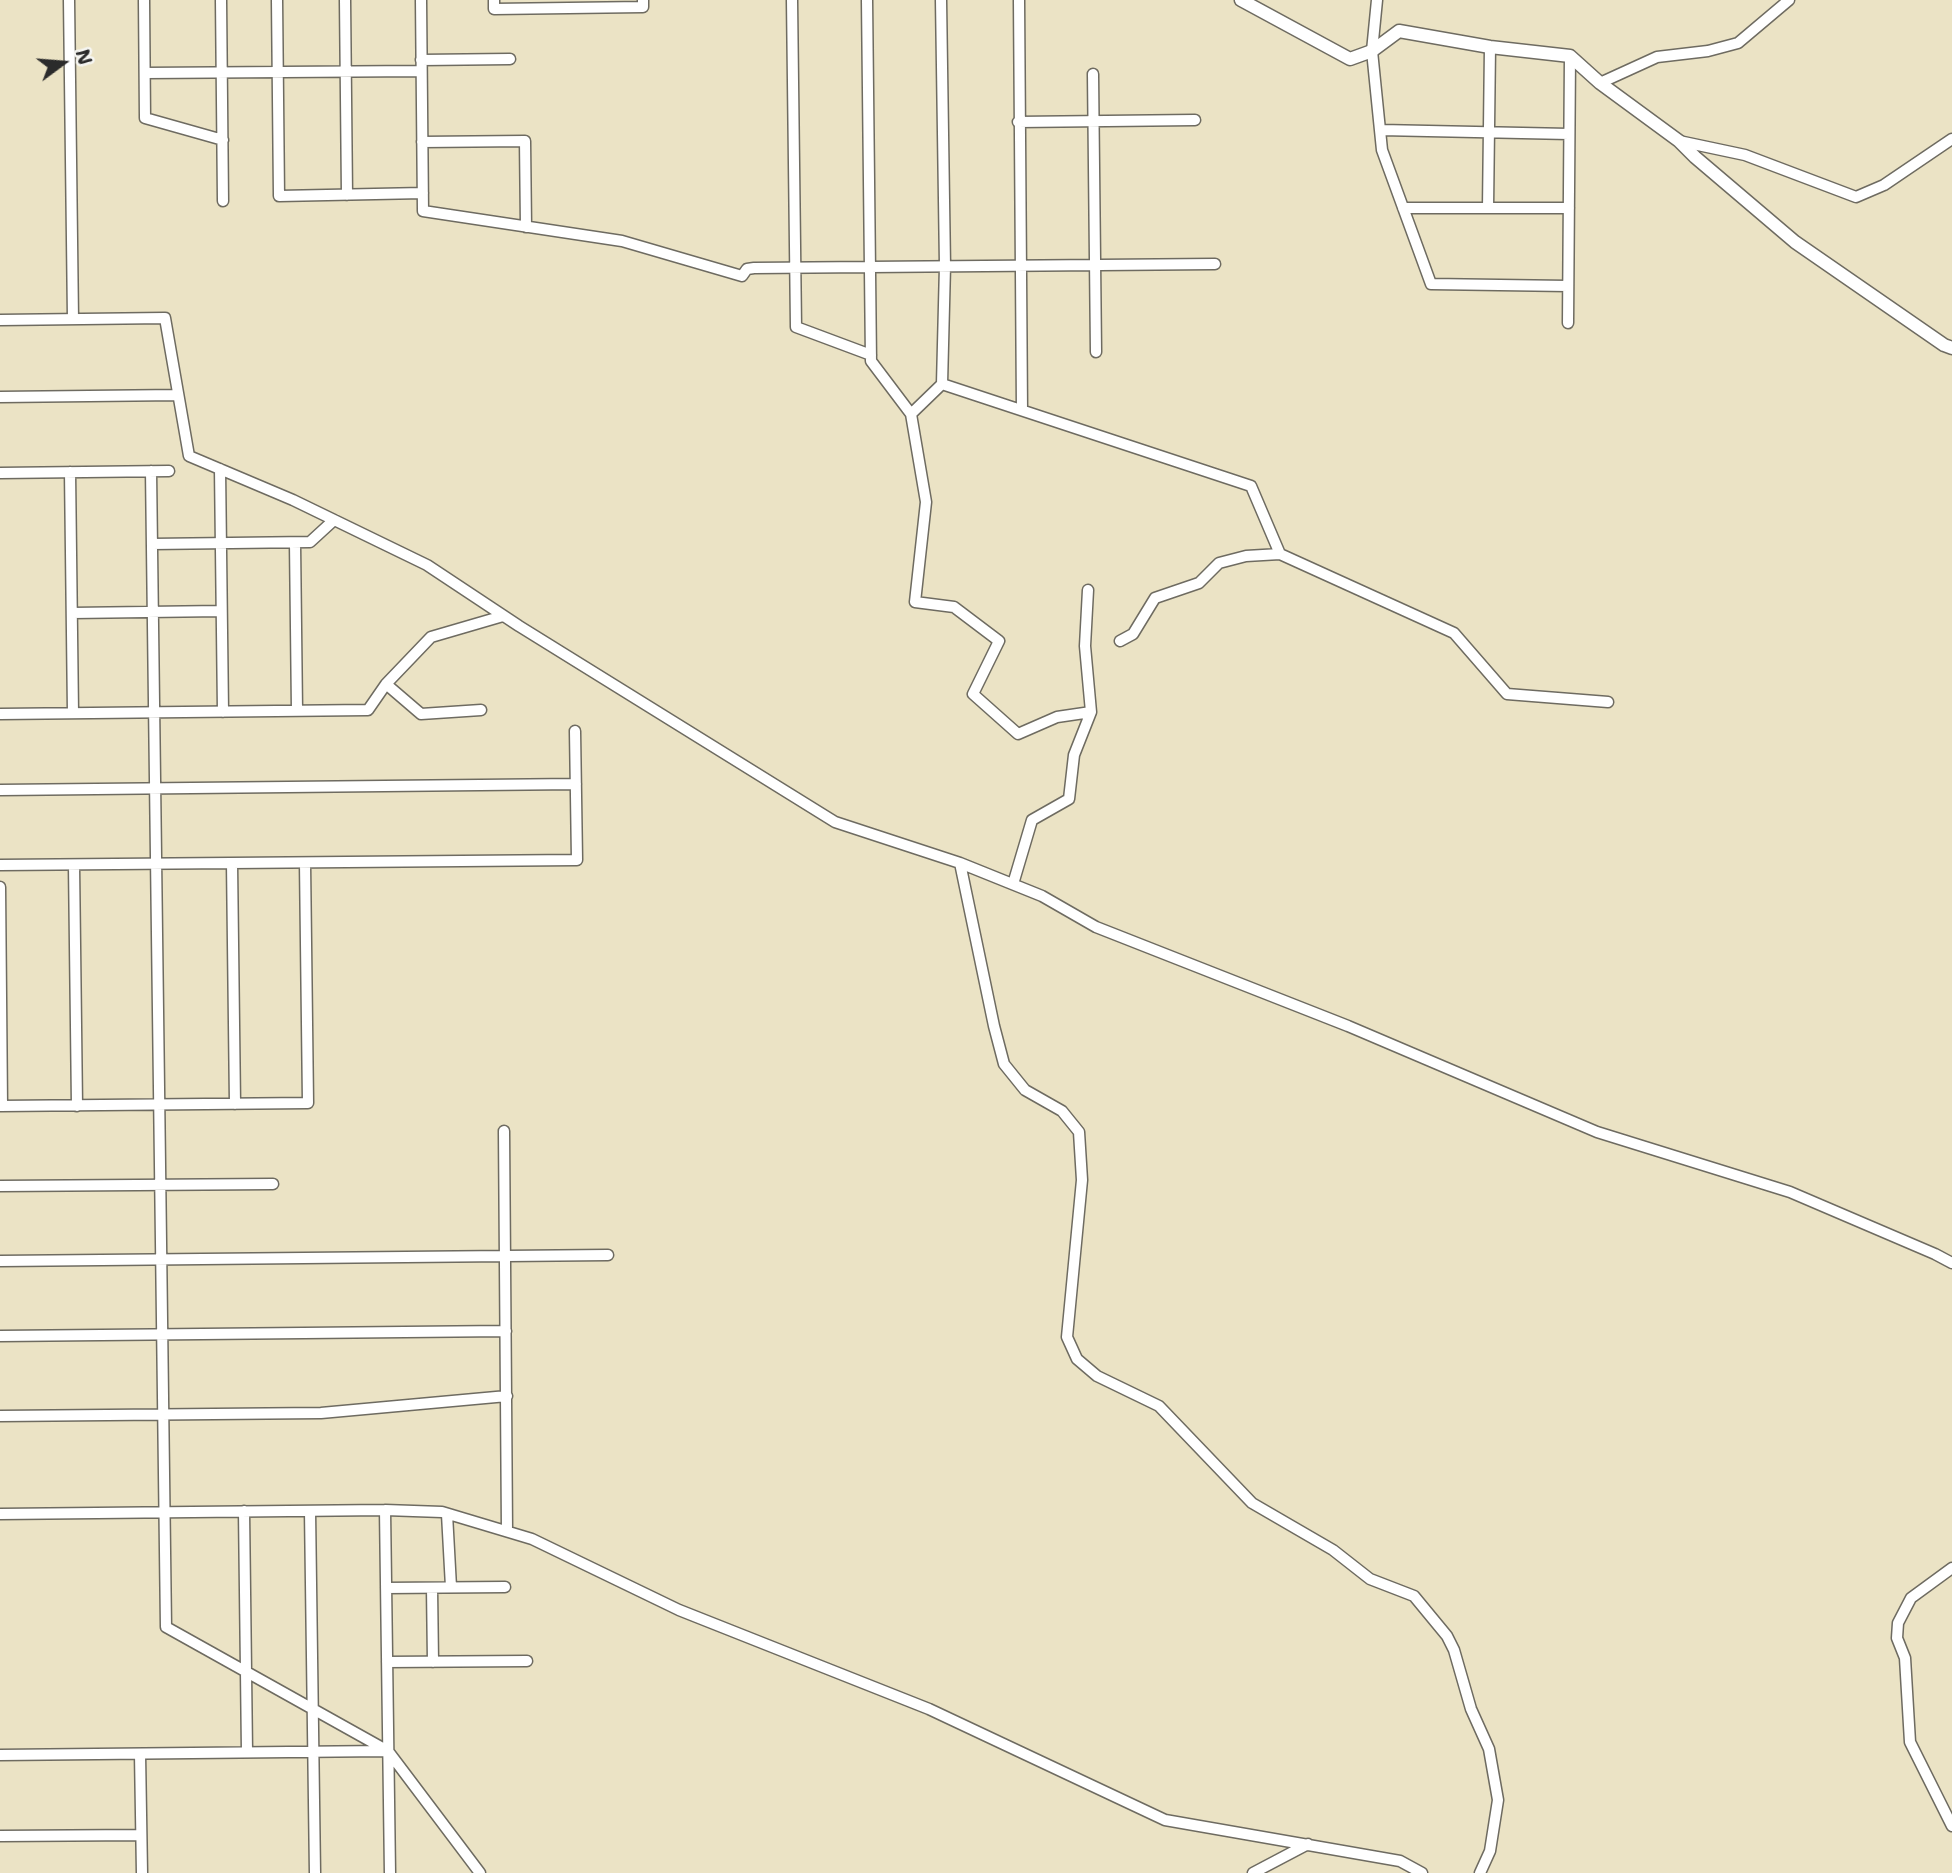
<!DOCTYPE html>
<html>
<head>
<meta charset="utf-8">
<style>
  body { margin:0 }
  #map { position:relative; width:1952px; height:1873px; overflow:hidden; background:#ebe3c5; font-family:"Shantell Sans",sans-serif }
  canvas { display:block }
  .north { position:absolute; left:28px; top:28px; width:70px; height:70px; -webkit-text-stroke:5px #f6f6f2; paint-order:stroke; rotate:74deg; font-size:19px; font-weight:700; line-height:28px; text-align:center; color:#2b2b2b }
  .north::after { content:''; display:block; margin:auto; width:24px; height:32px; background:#2b2b2b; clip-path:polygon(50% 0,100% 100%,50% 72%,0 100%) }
</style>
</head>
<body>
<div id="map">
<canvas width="1952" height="1873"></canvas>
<div class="north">N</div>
</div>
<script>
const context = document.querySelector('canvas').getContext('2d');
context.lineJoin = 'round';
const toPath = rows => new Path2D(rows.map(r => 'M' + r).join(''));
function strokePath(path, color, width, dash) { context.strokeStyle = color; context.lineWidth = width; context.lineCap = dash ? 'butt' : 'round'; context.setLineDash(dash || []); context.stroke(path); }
const minor = toPath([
  [69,0,73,319],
  [144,0,145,118,223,140],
  [221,0,223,201],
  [277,0,279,196,423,193],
  [345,0,347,195],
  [421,0,423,211,622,241,742,276,747,269,754,268,1215,264],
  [494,0,494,9,643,7,643,0],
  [792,0,796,327,871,355],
  [867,0,871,361,911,414,942,384,1251,486,1280,554,1454,633,1507,694,1608,702],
  [941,0,945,266,942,384],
  [1019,0,1022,410],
  [1377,0,1372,51,1382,150,1431,284,1568,286],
  [421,60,510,59],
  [145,73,421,71],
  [1093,74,1096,352],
  [1600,83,1657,57,1708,51,1738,43,1789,0],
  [1018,122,1195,120],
  [1381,130,1569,134],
  [1679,141,1745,155,1856,197,1884,185,1952,139],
  [422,142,525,141,526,227],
  [1403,208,1569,208],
  [1488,208,1490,47],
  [0,320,165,318,189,456,293,500,427,565,519,626,835,822,960,863,1042,896,1096,927,1348,1026,1597,1132,1790,1192,1935,1254,1952,1263],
  [1568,323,1570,56],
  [0,397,178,395],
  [911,414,926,502,915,602,954,607,999,641,973,694,1018,734,1057,717,1091,712],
  [220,469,223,712],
  [151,471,166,1627,388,1751,480,1873],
  [70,472,73,713],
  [0,473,169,471],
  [295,543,297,711],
  [152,544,310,542,334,520],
  [72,613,221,611],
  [1120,641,1133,634,1155,598,1199,583,1219,563,1246,556,1280,554],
  [386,684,421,714,481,710],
  [0,714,368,710,386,684,431,637,503,616],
  [0,790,576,784],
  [232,863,235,1104],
  [960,863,994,1026,1004,1064,1025,1090,1062,1111,1079,1132,1082,1180,1067,1337,1077,1359,1097,1376,1159,1406,1252,1503,1333,1550,1370,1579,1414,1596,1447,1636,1454,1650,1471,1709,1489,1749,1498,1800,1490,1851,1480,1873],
  [0,865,577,860,575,731],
  [74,865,77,1106],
  [1013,884,1032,820,1069,799,1074,755,1091,712,1085,646,1088,590],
  [0,887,2,1106],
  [0,1106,308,1103,305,863],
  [504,1131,507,1531],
  [0,1186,273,1184],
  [0,1261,608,1255],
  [0,1336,506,1331],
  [0,1416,321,1413,507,1396],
  [385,1510,390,1873],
  [244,1511,247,1752],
  [310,1511,315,1873],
  [0,1514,385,1510,442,1512,532,1539,679,1610,929,1709,1165,1820,1400,1861,1422,1873],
  [447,1514,451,1587],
  [1952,1568,1911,1598,1898,1623,1897,1638,1905,1658,1910,1742,1952,1826],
  [386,1588,505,1587],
  [432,1588,433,1662],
  [387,1662,527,1661],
  [140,1754,142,1873],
  [0,1755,385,1751],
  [0,1836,141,1835],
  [1253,1873,1308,1844]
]);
const tertiary = toPath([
  [1241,0,1350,59,1372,51,1399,31,1490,47,1570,56,1600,83,1679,141,1695,157,1795,242,1944,345,1952,348]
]);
strokePath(minor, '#6e6b61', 13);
strokePath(tertiary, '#6e6b61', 15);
strokePath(minor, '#fff', 10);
strokePath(tertiary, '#fff', 12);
</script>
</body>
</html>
